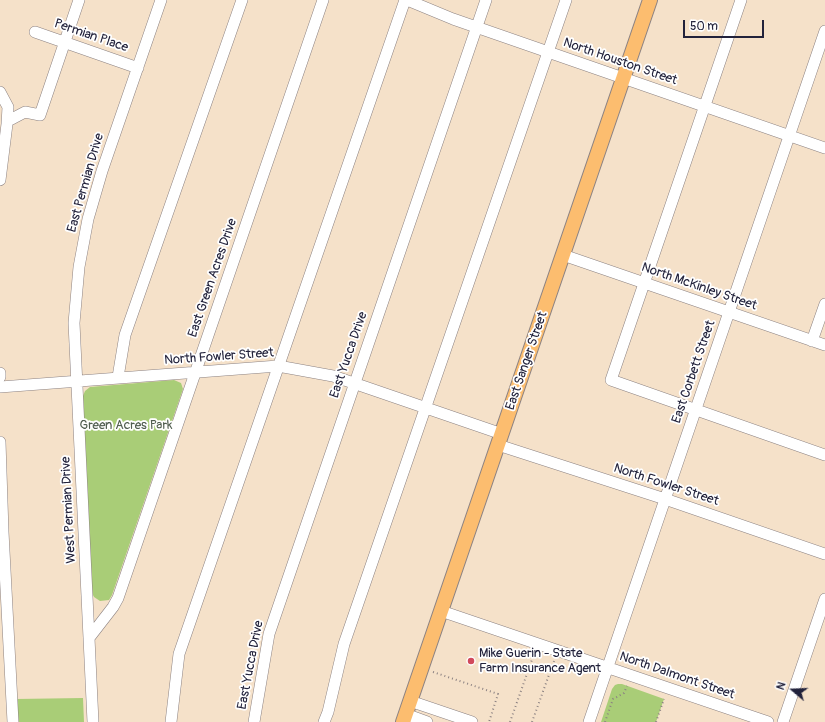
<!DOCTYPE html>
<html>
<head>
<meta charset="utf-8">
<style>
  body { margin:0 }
  #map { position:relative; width:825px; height:722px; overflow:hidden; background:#f5e1c9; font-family:Pangolin,sans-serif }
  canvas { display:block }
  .north { position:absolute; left:773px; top:670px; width:40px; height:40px; -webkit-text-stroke:3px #fff; paint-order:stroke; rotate:289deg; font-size:11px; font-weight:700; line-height:16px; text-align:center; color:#22223b }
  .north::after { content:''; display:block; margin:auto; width:14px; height:18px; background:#22223b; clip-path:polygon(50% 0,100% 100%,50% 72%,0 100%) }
  .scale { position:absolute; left:683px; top:20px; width:81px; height:18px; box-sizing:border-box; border:2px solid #22223b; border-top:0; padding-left:5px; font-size:12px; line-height:14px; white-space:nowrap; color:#22223b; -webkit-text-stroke:3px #fff; paint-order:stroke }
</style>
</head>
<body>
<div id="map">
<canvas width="825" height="722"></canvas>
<div class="north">N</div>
<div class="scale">50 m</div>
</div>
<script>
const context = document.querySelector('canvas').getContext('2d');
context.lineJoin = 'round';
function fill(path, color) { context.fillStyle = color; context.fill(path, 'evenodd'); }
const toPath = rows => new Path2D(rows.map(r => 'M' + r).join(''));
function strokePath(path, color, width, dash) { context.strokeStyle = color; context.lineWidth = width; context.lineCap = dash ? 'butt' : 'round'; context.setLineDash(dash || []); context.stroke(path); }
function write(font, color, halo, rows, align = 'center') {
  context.font = font + ' Pangolin,sans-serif'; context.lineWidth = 3.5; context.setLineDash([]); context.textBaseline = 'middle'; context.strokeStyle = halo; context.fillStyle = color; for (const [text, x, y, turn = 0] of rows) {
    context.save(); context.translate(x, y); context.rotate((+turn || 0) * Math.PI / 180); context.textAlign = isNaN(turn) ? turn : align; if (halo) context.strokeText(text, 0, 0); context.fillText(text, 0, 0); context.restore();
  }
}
const green = toPath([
  [174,380,181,383,183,389,112,595,109,600,100,601,94,597,91,591,83,396,85,391,90,387],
  [618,684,622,684,664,699,656,722,601,722,612,689,615,685],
  [83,698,84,722,18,722,16,699]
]);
const path = toPath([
  [433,672,498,694,489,722],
  [510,722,534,654],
  [532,722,554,661],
  [605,722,613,699,624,693,627,686],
  [656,722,664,699]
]);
const minor = toPath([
  [407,0,453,19,825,148],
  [741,0,611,380,825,455],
  [35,32,138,68],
  [0,92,8,107,7,124,0,180],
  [8,121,25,112,40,115,79,0],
  [563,255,825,345],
  [812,341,825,304],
  [0,373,0,377],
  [118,377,125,335,242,0],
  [0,387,278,366,333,376,502,434],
  [0,442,3,532,13,722],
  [498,445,665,499,825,554],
  [441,611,768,722],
  [89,638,74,323,79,267,88,219,102,171,161,0],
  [410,701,472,722],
  [405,714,427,722],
  [93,722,89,638,113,607,118,598,323,0],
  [171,722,179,654,405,0],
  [254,722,269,634,486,0],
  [324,722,328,712,344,644,566,0],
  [589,722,825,31],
  [783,722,825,599]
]);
const major = toPath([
  [403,722,650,0]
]);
const markers = [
  [471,661,4,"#d1495b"]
];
const streetNames = [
  ["Permian Place",91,36,19],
  ["North Houston Street",620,62,19],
  ["East Permian Drive",86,183,-74],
  ["East Green Acres Drive",213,278,-71],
  ["North McKinley Street",699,287,19],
  ["East Yucca Drive",349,355,-71],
  ["North Fowler Street",219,357,-4],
  ["East Sanger Street",527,361,-71],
  ["East Corbett Street",694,372,-71],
  ["North Fowler Street",666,485,18],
  ["West Permian Drive",69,510,-93],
  ["East Yucca Drive",251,665,-79],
  ["North Dalmont Street",677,676,19]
];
const parkNames = [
  ["Green Acres Park",126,426]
];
const poiNames = [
  ["Mike Guerin - State",479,654],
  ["Farm Insurance Agent",479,669]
];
fill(green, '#a9cd77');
strokePath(minor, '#8c8282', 12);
strokePath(major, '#8c8282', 16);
strokePath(path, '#8c8282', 2, [1, 3]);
strokePath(minor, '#fff', 11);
strokePath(major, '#fcbd6f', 14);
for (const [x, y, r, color] of markers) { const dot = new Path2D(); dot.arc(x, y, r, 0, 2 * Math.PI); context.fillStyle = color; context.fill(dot); strokePath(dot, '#fff', 1.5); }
write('13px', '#22223b', '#fff', streetNames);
write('13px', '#515e50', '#fff', parkNames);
write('13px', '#22223b', '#fff', poiNames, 'left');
</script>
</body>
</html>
